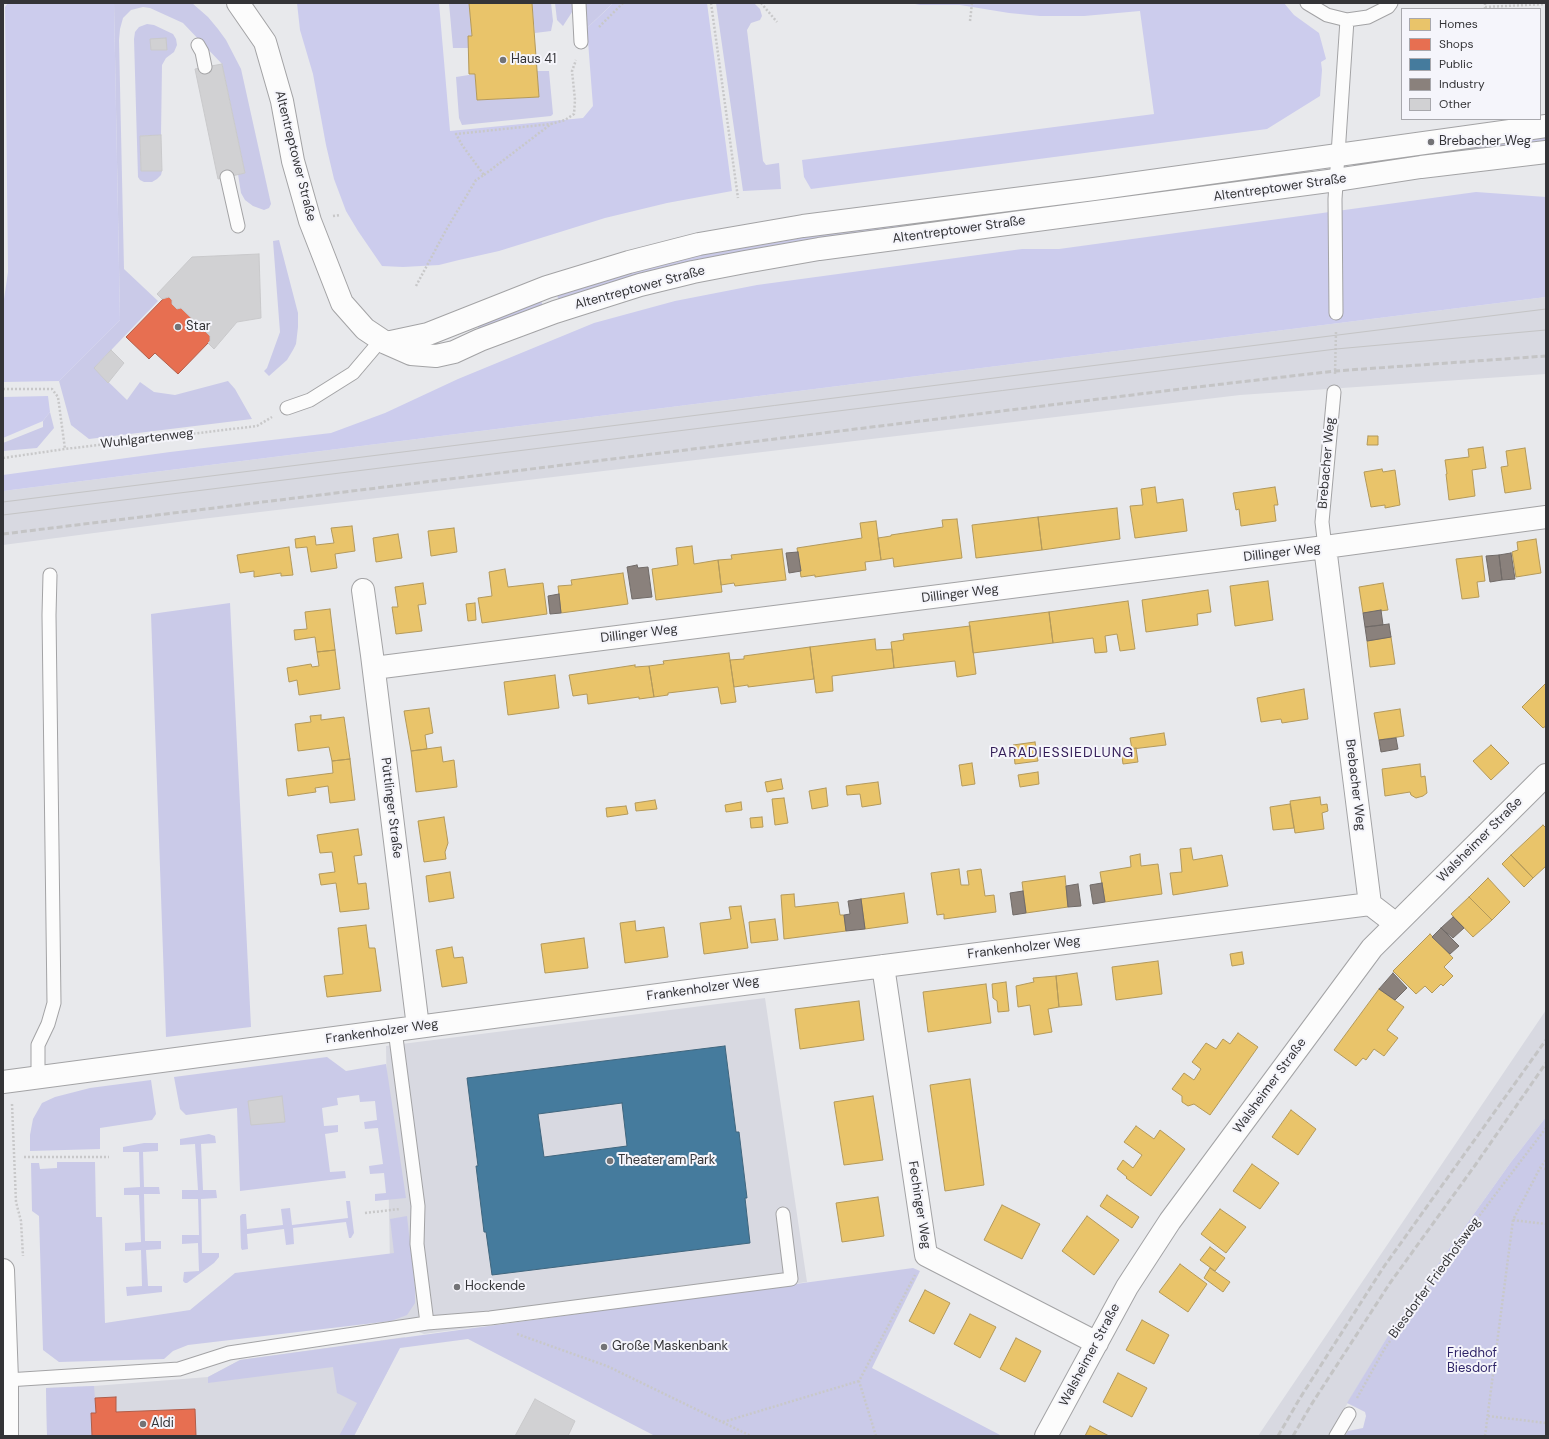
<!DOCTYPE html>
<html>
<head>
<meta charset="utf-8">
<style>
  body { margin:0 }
  #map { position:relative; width:1549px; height:1439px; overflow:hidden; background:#e8e9ec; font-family:"DM Sans",sans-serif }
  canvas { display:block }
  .frame { position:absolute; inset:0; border:4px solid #343437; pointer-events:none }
  .legend { position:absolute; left:1401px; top:8px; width:140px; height:112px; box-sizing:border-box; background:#f5f5fb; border:1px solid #a8a8ad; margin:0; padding:5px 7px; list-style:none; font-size:12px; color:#343437 }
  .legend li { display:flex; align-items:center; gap:8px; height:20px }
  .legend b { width:20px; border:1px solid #a8a8ad }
</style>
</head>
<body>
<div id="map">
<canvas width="1549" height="1439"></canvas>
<div class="frame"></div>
<ul class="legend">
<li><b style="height:11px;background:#e9c46a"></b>Homes</li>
<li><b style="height:11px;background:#e76f51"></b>Shops</li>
<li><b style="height:11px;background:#457b9d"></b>Public</li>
<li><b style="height:11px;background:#8a817c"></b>Industry</li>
<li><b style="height:11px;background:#d1d1d3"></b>Other</li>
</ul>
</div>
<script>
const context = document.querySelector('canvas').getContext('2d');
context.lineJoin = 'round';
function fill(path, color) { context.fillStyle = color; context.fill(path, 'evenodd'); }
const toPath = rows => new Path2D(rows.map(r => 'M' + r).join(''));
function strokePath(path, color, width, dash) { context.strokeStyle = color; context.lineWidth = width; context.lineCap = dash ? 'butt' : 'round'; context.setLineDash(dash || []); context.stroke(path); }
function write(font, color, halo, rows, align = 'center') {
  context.font = font + ' "DM Sans",sans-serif'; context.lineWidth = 4; context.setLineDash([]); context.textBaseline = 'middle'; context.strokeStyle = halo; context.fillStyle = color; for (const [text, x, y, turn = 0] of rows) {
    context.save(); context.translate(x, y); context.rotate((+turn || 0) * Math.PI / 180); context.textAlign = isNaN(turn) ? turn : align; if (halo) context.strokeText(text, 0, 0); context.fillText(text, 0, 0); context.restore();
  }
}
const built = toPath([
  [1546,297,1546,374,1240,395,193,520,3,545,3,491],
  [765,998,807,1282,424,1334,391,1321,386,1046],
  [1546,1010,1546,1117,1511,1162,1394,1326,1328,1436,1258,1436],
  [405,1337,354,1436,47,1436,46,1388,94,1386,208,1377,240,1360]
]);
const green = toPath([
  [114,3,192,3,208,17,218,29,226,40,241,69,271,204,269,208,264,210,253,206,245,200,241,193,238,174,245,173,222,64,183,23,150,8,143,7,131,10,123,18,120,29,119,40,124,269,158,301,94,368,127,400,140,382,154,392,175,395,228,381,235,389,252,419,89,439,71,425,59,381,120,320],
  [449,3,469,3,472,36,468,37,468,48,453,48],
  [532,3,551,3,553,21,551,31,535,33],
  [555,3,573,3,574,9,563,26,557,20],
  [585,3,613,3,587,28],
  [716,3,754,3,760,9,762,16,760,20,751,23,747,30,763,161,766,165,779,163,781,189,743,191],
  [147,24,154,25,173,34,176,39,177,45,174,52,166,58,162,65,161,135,140,136,141,171,162,171,161,175,157,179,152,182,144,182,140,180,138,177,134,39,135,32,139,27],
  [537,71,549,71,553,114,551,116,462,125,459,118,456,77,475,74,477,100,539,97],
  [1546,134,1546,143,1432,158,1431,149],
  [902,223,903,227,901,229,559,301,556,292,708,250],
  [279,240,298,313,298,327,296,344,293,350,287,360,269,376,264,371,267,368,280,332,273,241],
  [540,298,543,306,479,332,477,323],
  [50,412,54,428,37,448,3,451,3,443,43,427,43,421],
  [230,603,251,1027,166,1037,151,614],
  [327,1057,346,1071,386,1064,406,1198,375,1201,375,1194,386,1193,384,1173,370,1174,369,1166,383,1164,378,1128,365,1129,364,1122,377,1120,375,1101,360,1102,359,1095,337,1098,338,1105,322,1108,324,1126,338,1125,338,1132,325,1134,330,1172,345,1171,346,1178,240,1191,237,1108,186,1115,180,1109,174,1077],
  [151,1080,156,1114,152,1120,100,1128,100,1149,30,1151,30,1135,33,1119,42,1103,55,1097,90,1088],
  [1546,1117,1546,1436,1345,1436,1348,1431,1363,1428,1366,1416,1365,1412,1347,1403,1394,1326,1511,1162],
  [209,1134,215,1136,216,1143,201,1144,203,1190,216,1190,217,1198,201,1199,202,1253,219,1253,219,1257,214,1263,187,1283,185,1283,183,1281,184,1272,199,1271,198,1243,182,1244,182,1235,199,1235,198,1199,182,1199,182,1190,198,1190,195,1144,180,1145,180,1139],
  [144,1143,158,1143,158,1151,143,1152,144,1187,159,1187,160,1194,144,1194,145,1241,161,1241,161,1249,146,1250,148,1286,162,1286,162,1292,127,1296,126,1287,142,1286,141,1250,125,1251,125,1243,141,1242,139,1195,124,1195,124,1188,140,1187,139,1152,123,1152,123,1147],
  [57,1162,95,1162,96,1217,102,1217,105,1323,190,1310,235,1273,394,1253,390,1219,407,1216,415,1289,415,1303,407,1315,391,1321,188,1345,173,1351,164,1359,59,1362,43,1350,39,1216,32,1211,31,1163,39,1163,40,1169,57,1168],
  [346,1201,350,1201,354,1233,351,1238,349,1238,346,1222,293,1228,294,1244,286,1245,284,1229,247,1234,248,1249,242,1250,241,1248,240,1216,242,1214,246,1214,247,1229,283,1225,281,1209,290,1208,292,1225,348,1218],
  [913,1268,920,1271,872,1368,1002,1436,655,1436,468,1339,400,1348,354,1436,339,1436,357,1403,337,1393,333,1367,208,1383,208,1377,240,1360],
  [94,1386,96,1413,91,1413,92,1436,47,1436,46,1388]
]);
const forest = toPath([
  [8,3,114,3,120,320,59,381,3,382,3,306,8,272,5,7],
  [297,3,439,3,450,131,583,118,593,106,587,28,605,11,613,3,707,3,732,191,667,203,605,218,499,251,459,260,439,265,403,267,382,266,358,231,346,211,334,179,326,145,313,74,300,30],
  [910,3,1284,3,1294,15,1319,33,1326,59,1321,62,1322,70,1320,96,1267,129,811,189,804,177,802,160,1154,114,1140,11,1084,16,1040,16,1009,13,960,5,920,5],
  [1476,192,1546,197,1546,297,3,491,3,475,170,452,331,433,385,413,458,379,594,323,675,301,757,285,1022,249,1059,249],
  [48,396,50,412,43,421,3,438,3,397]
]);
const homes = toPath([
  [469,3,532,3,539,97,477,100,475,74,469,74,468,36,472,36,469,3],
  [1368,436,1378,436,1378,445,1367,445,1368,436],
  [1483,447,1486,468,1472,470,1475,496,1449,500,1446,474,1447,474,1445,460,1469,457,1468,449,1483,447],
  [1525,448,1531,489,1505,493,1501,467,1508,466,1506,451,1525,448],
  [1382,469,1383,472,1395,470,1400,505,1385,508,1385,505,1371,507,1364,472,1382,469],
  [1155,487,1157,503,1183,499,1187,531,1135,538,1130,506,1143,505,1141,489,1155,487],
  [1275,487,1278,505,1274,505,1276,521,1241,526,1239,509,1236,510,1233,493,1275,487],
  [1117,508,1120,539,1042,550,1038,517,1117,508],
  [1038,517,1042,550,976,558,972,525,1038,517],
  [957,519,962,558,894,567,893,558,881,560,878,538,891,536,891,535,943,527,942,520,957,519],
  [876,521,881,560,865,562,866,570,815,577,815,575,801,577,797,548,862,538,860,523,876,521],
  [352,526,355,551,335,554,337,568,311,572,307,547,296,548,295,539,315,536,316,545,334,543,331,528,352,526],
  [454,528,457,552,431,556,428,531,454,528],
  [398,534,402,558,376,562,373,538,398,534],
  [1536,539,1541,573,1516,577,1512,552,1518,550,1517,542,1536,539],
  [692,546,694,564,718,560,722,592,656,600,652,569,678,565,676,548,692,546],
  [289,547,293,575,281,576,281,573,254,577,254,571,240,573,237,555,289,547],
  [782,549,786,580,735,586,734,583,721,585,718,560,732,559,731,555,782,549],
  [1482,556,1485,581,1477,582,1479,597,1462,599,1456,559,1482,556],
  [505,569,508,587,543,583,547,614,482,623,478,598,492,596,489,572,505,569],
  [623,573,628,604,561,613,558,586,572,585,571,580,623,573],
  [1268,581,1273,620,1235,626,1230,586,1268,581],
  [423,583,426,604,418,605,422,631,396,634,392,607,398,607,395,587,423,583],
  [1383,583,1388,610,1363,613,1359,587,1383,583],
  [1208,590,1211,612,1197,614,1198,625,1146,632,1142,600,1208,590],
  [1128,601,1135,649,1120,651,1117,634,1105,636,1107,652,1095,653,1093,638,1053,643,1049,612,1128,601],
  [475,603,476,620,468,621,466,604,475,603],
  [330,609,335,650,317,652,315,637,295,640,294,630,307,629,305,612,330,609],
  [1049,612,1053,643,973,653,969,622,1049,612],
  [970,626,976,674,957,677,955,661,894,668,891,642,904,640,903,634,970,626],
  [1391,637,1395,664,1370,667,1367,641,1391,637],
  [875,639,876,650,892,649,894,668,832,676,833,691,816,693,810,647,875,639],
  [810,647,814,679,748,687,748,685,734,687,730,660,744,659,744,656,810,647],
  [335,650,340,689,299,695,297,680,289,682,287,668,311,664,312,667,319,666,317,652,335,650],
  [729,653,736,702,721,704,718,687,668,693,668,695,654,697,649,666,664,664,663,661,729,653],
  [635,665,635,667,649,666,654,697,639,699,639,697,588,704,587,694,573,696,569,675,635,665],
  [555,675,559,708,508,715,504,682,555,675],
  [1546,683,1546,726,1543,728,1522,707,1546,683],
  [1304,689,1308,719,1282,723,1281,719,1261,722,1257,698,1304,689],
  [429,708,433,733,425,735,427,749,411,751,404,711,429,708],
  [1400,709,1404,736,1379,740,1374,713,1400,709],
  [321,715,321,720,344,717,350,759,332,761,329,747,298,751,295,724,311,722,310,716,321,715],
  [1164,733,1166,745,1132,749,1130,738,1164,733],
  [1035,742,1038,761,1015,764,1013,745,1035,742],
  [1491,745,1509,763,1491,780,1473,761,1491,745],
  [441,747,443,762,454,760,457,787,416,792,411,751,441,747],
  [1136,748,1138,762,1123,764,1121,750,1136,748],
  [350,759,355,800,330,803,328,786,315,788,316,792,288,796,286,779,333,773,332,761,350,759],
  [972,763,975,784,962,786,959,765,972,763],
  [1420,764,1421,777,1425,776,1427,793,1423,796,1416,798,1411,795,1410,792,1385,796,1382,769,1420,764],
  [1038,772,1039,784,1020,787,1018,775,1038,772],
  [781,779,783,789,767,792,765,782,781,779],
  [878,782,881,804,862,807,860,794,847,795,846,786,878,782],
  [826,788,828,806,812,809,809,791,826,788],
  [1320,797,1321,805,1327,804,1328,811,1322,813,1324,829,1295,833,1290,801,1320,797],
  [784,798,788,823,775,825,772,799,784,798],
  [655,800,657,809,636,811,635,803,655,800],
  [741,802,742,810,726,812,725,805,741,802],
  [1290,804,1294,828,1273,830,1270,807,1290,804],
  [626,806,628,814,607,817,606,808,626,806],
  [444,817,448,843,445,852,446,859,424,862,418,821,444,817],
  [762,817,763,827,751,828,750,818,762,817],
  [1543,825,1546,828,1546,866,1533,878,1511,855,1543,825],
  [358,829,362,855,354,856,358,884,366,883,369,909,340,912,336,883,321,885,319,874,335,872,332,852,320,853,317,835,358,829],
  [1191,848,1193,860,1222,855,1228,886,1173,895,1170,873,1182,872,1180,849,1191,848],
  [1140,854,1141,866,1158,864,1162,894,1105,902,1100,872,1131,867,1130,856,1140,854],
  [1511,855,1533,878,1524,887,1502,864,1511,855],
  [959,869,961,885,969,885,967,871,981,869,985,896,994,895,996,912,944,919,944,914,937,915,931,873,959,869],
  [450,872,454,898,429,902,426,876,450,872],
  [1065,876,1068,907,1026,913,1022,882,1065,876],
  [1488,878,1510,902,1492,920,1469,897,1488,878],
  [904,893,908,923,865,929,861,899,904,893],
  [794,894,795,907,838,902,840,915,844,915,846,931,784,939,781,895,794,894],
  [1469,897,1492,920,1473,937,1451,914,1469,897],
  [741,906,748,948,704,954,700,923,731,919,729,907,741,906],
  [775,919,778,940,751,943,749,922,775,919],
  [635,921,636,931,664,927,668,957,625,963,620,923,635,921],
  [366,925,369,948,375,948,381,991,327,997,324,976,343,974,338,928,366,925],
  [1430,934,1453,958,1444,967,1453,976,1443,986,1441,984,1432,993,1425,986,1416,994,1393,971,1430,934],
  [584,938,588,968,545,973,541,944,584,938],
  [452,947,454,958,463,957,467,983,442,987,436,950,452,947],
  [1242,952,1244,964,1232,966,1230,954,1242,952],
  [1158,961,1162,994,1116,1000,1112,967,1158,961],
  [1077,973,1082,1005,1059,1007,1056,976,1077,973],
  [1056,976,1059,1007,1048,1009,1052,1032,1034,1035,1030,1005,1018,1007,1016,986,1034,982,1033,978,1056,976],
  [1006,982,1009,1011,998,1012,997,1001,993,998,992,984,1006,982],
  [986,984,991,1023,928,1032,923,992,986,984],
  [1379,989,1404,1007,1387,1030,1398,1038,1384,1056,1374,1049,1366,1060,1363,1058,1356,1066,1334,1050,1379,989],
  [859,1001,864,1040,800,1049,795,1009,859,1001],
  [1238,1033,1258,1047,1210,1115,1194,1104,1188,1106,1182,1102,1182,1096,1172,1089,1184,1073,1194,1080,1201,1069,1192,1062,1206,1043,1216,1049,1223,1039,1230,1044,1238,1033],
  [970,1079,984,1185,945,1191,930,1085,970,1079],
  [873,1096,883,1160,844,1165,834,1102,873,1096],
  [1291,1110,1316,1129,1298,1155,1272,1137,1291,1110],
  [1136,1126,1154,1139,1160,1130,1185,1149,1151,1196,1126,1178,1127,1177,1117,1169,1123,1160,1133,1168,1142,1155,1124,1142,1136,1126],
  [1252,1164,1279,1183,1260,1209,1233,1191,1252,1164],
  [1107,1195,1139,1217,1132,1228,1100,1206,1107,1195],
  [878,1197,884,1236,842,1242,836,1203,878,1197],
  [1002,1205,1040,1224,1022,1259,984,1240,1002,1205],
  [1220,1209,1246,1227,1226,1253,1201,1234,1220,1209],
  [1087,1216,1119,1240,1094,1275,1062,1251,1087,1216],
  [1210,1247,1225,1258,1215,1271,1200,1260,1210,1247],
  [1180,1264,1207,1284,1188,1312,1159,1292,1180,1264],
  [1210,1268,1230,1282,1223,1292,1204,1278,1210,1268],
  [925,1290,950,1303,934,1334,909,1321,925,1290],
  [970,1314,996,1327,980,1358,954,1344,970,1314],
  [1142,1320,1169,1335,1154,1364,1126,1350,1142,1320],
  [1016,1338,1041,1351,1025,1382,1000,1369,1016,1338],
  [1118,1373,1147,1388,1132,1417,1103,1402,1118,1373],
  [1090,1426,1109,1436,1085,1436,1090,1426]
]);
const shops = toPath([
  [165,297,169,297,172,300,172,304,177,309,181,308,210,336,210,341,178,374,155,353,149,359,126,337,165,297],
  [116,1397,116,1412,195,1409,196,1436,92,1436,91,1413,96,1413,95,1398,116,1397]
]);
const public = toPath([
  [725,1046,736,1132,739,1132,747,1198,745,1198,750,1243,492,1275,486,1232,484,1232,476,1166,478,1166,467,1078,725,1046],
  [622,1103,627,1146,544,1157,538,1114,622,1103]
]);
const industry = toPath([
  [798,552,801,571,789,573,786,553,798,552],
  [1511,553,1515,579,1502,580,1499,555,1511,553],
  [1499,555,1502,580,1490,582,1486,556,1499,555],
  [637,565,638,568,648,567,652,597,632,599,627,567,637,565],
  [559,594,561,613,550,614,548,596,559,594],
  [1381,610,1383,625,1365,627,1363,613,1381,610],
  [1389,624,1391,637,1367,641,1365,627,1389,624],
  [1396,738,1398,749,1381,752,1379,740,1396,738],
  [1102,883,1105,902,1093,904,1090,885,1102,883],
  [1078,884,1081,906,1068,907,1066,886,1078,884],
  [1023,891,1026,913,1013,915,1010,893,1023,891],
  [861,899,865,929,846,931,844,915,850,914,848,901,861,899],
  [1453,917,1464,928,1453,938,1441,928,1453,917],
  [1441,928,1459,946,1450,954,1432,937,1441,928],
  [1393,973,1407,988,1395,1000,1379,989,1393,973]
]);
const building = toPath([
  [166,38,167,50,151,50,150,39,166,38],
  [222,64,245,173,218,179,195,69,222,64],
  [161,135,162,171,141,171,140,136,161,135],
  [259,254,261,318,237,322,214,349,208,343,210,341,210,336,181,308,177,309,172,304,172,300,169,297,162,299,157,294,192,257,259,254],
  [111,350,124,363,108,383,94,368,111,350],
  [282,1096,285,1122,251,1125,248,1101,282,1096],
  [535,1399,575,1421,568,1436,515,1436,535,1399]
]);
const path = toPath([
  [711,3,738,198],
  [761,3,777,22],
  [1485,7,1546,4],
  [1485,9,1485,3],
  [970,21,972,3],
  [599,27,623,3],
  [484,175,551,124,565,120,574,114,575,100,572,71,576,60],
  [333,216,340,215],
  [416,286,446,230,476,180,484,175,462,145,456,134,551,124],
  [1335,374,1336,331],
  [3,389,52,389,58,397,65,449],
  [3,458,65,449,257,426,272,417],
  [12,1104,16,1202,21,1221,23,1256],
  [24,1157,109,1157],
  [1540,1168,1546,1169],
  [365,1213,400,1209],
  [1513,1220,1546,1224],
  [517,1334,607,1366,751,1436],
  [1357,1398,1385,1348,1476,1220,1546,1128],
  [1488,1416,1546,1423],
  [723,1422,859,1381],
  [876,1436,859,1381,915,1275],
  [1485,1436,1513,1220,1540,1168,1546,1160]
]);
const service = toPath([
  [579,3,581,42],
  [1307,3,1327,15,1347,20,1368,17,1388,7,1391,3],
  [198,45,202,52,205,67],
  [227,177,238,226],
  [1336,313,1335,199,1347,20],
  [287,408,310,400,353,373,381,340],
  [1325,547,1322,522,1334,392],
  [395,1030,418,1206,417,1244,427,1323],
  [38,1077,38,1045,48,1024,54,1003,49,615,50,575],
  [7,1380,179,1369,229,1353,427,1323,490,1318,791,1279,783,1214],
  [1336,1436,1349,1414]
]);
const minor = toPath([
  [1325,547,1370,904],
  [363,590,372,655,418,1027],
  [374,668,1325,547,1546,517],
  [883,966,926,1255,1097,1343],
  [3,1082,704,989,1370,904,1396,924],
  [1046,1436,1127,1287,1170,1221,1372,948,1546,775]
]);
const secondary = toPath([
  [238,3,265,42,282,101,293,161,310,221,342,303,365,329,386,343,411,354,436,356,454,352,480,340,555,312,640,285,693,272,745,262,819,249,1336,180,1421,167,1546,152],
  [386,343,428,334,547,287,629,262,699,244,803,226,1094,189,1546,126],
  [3,1270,7,1380,7,1436]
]);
const tram = toPath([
  [3,502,1546,309],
  [3,515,1336,349,1546,330]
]);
const rail = toPath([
  [3,534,1197,387,1335,371,1546,356],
  [1278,1436,1300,1398,1383,1268,1546,1040],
  [1293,1436,1311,1405,1390,1283,1476,1164,1546,1063]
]);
const markers = [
  [503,60,4,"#737376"],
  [1431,142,4,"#737376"],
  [178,327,4,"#737376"],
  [610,1161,4,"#737376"],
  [457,1287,4,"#737376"],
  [604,1347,4,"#737376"],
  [143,1424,4,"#737376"]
];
const poiNames = [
  ["Haus 41",511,60],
  ["Brebacher Weg",1439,142],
  ["Star",186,327],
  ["Theater am Park",618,1161],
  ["Hockende",465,1287],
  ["Große Maskenbank",612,1347],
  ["Aldi",151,1424]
];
const streetNames = [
  ["Altentreptower Straße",295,156,76],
  ["Altentreptower Straße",1280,188,-8],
  ["Altentreptower Straße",959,230,-8],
  ["Altentreptower Straße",640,288,-15],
  ["Wuhlgartenweg",147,439,-7],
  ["Brebacher Weg",1327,463,-85],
  ["Dillinger Weg",1282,553,-7],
  ["Dillinger Weg",960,594,-7],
  ["Dillinger Weg",639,634,-7],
  ["Brebacher Weg",1355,785,83],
  ["Püttlinger Straße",391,808,83],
  ["Walsheimer Straße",1480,840,-45],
  ["Frankenholzer Weg",1024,948,-7],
  ["Frankenholzer Weg",703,989,-8],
  ["Frankenholzer Weg",382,1032,-8],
  ["Walsheimer Straße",1270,1086,-54],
  ["Fechinger Weg",919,1205,81],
  ["Biesdorfer Friedhofsweg",1435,1278,-54],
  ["Walsheimer Straße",1090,1355,-62]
];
const parkNames = [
  ["Friedhof",1472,1354],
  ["Biesdorf",1472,1369]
];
const neighbourhoodNames = [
  ["PARADIESSIEDLUNG",1062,753]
];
fill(built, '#d8d9e1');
fill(green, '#cacae8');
fill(forest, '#cccced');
fill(homes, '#e9c46a');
strokePath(homes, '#b3995b', 1);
fill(shops, '#e76f51');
strokePath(shops, '#b15d49', 1);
fill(public, '#457b9d');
strokePath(public, '#40667e', 1);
fill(industry, '#8a817c');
strokePath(industry, '#706a67', 1);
fill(building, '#d1d1d3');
strokePath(building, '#c9c9cb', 1);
strokePath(service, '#a3a3a5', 15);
strokePath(minor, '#a3a3a5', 24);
strokePath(secondary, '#a3a3a5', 24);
strokePath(path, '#c8c8c9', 2.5, [2, 2]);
strokePath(service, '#fcfcfc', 13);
strokePath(minor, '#fcfcfc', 22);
strokePath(secondary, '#fcfcfc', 22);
strokePath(tram, '#c4c4c5', 1);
strokePath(rail, '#c4c4c5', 3, [6, 3]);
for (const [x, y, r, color] of markers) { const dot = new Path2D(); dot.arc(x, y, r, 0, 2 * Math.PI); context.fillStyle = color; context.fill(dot); strokePath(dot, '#f5f5fb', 1.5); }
write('13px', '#343437', '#f5f5fb', poiNames, 'left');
write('13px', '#343437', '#f5f5fb', streetNames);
write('13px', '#2f2568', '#f5f5fb', parkNames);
context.letterSpacing = '1px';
write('14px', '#341e58', '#f5f5fb', neighbourhoodNames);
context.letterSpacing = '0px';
</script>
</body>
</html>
